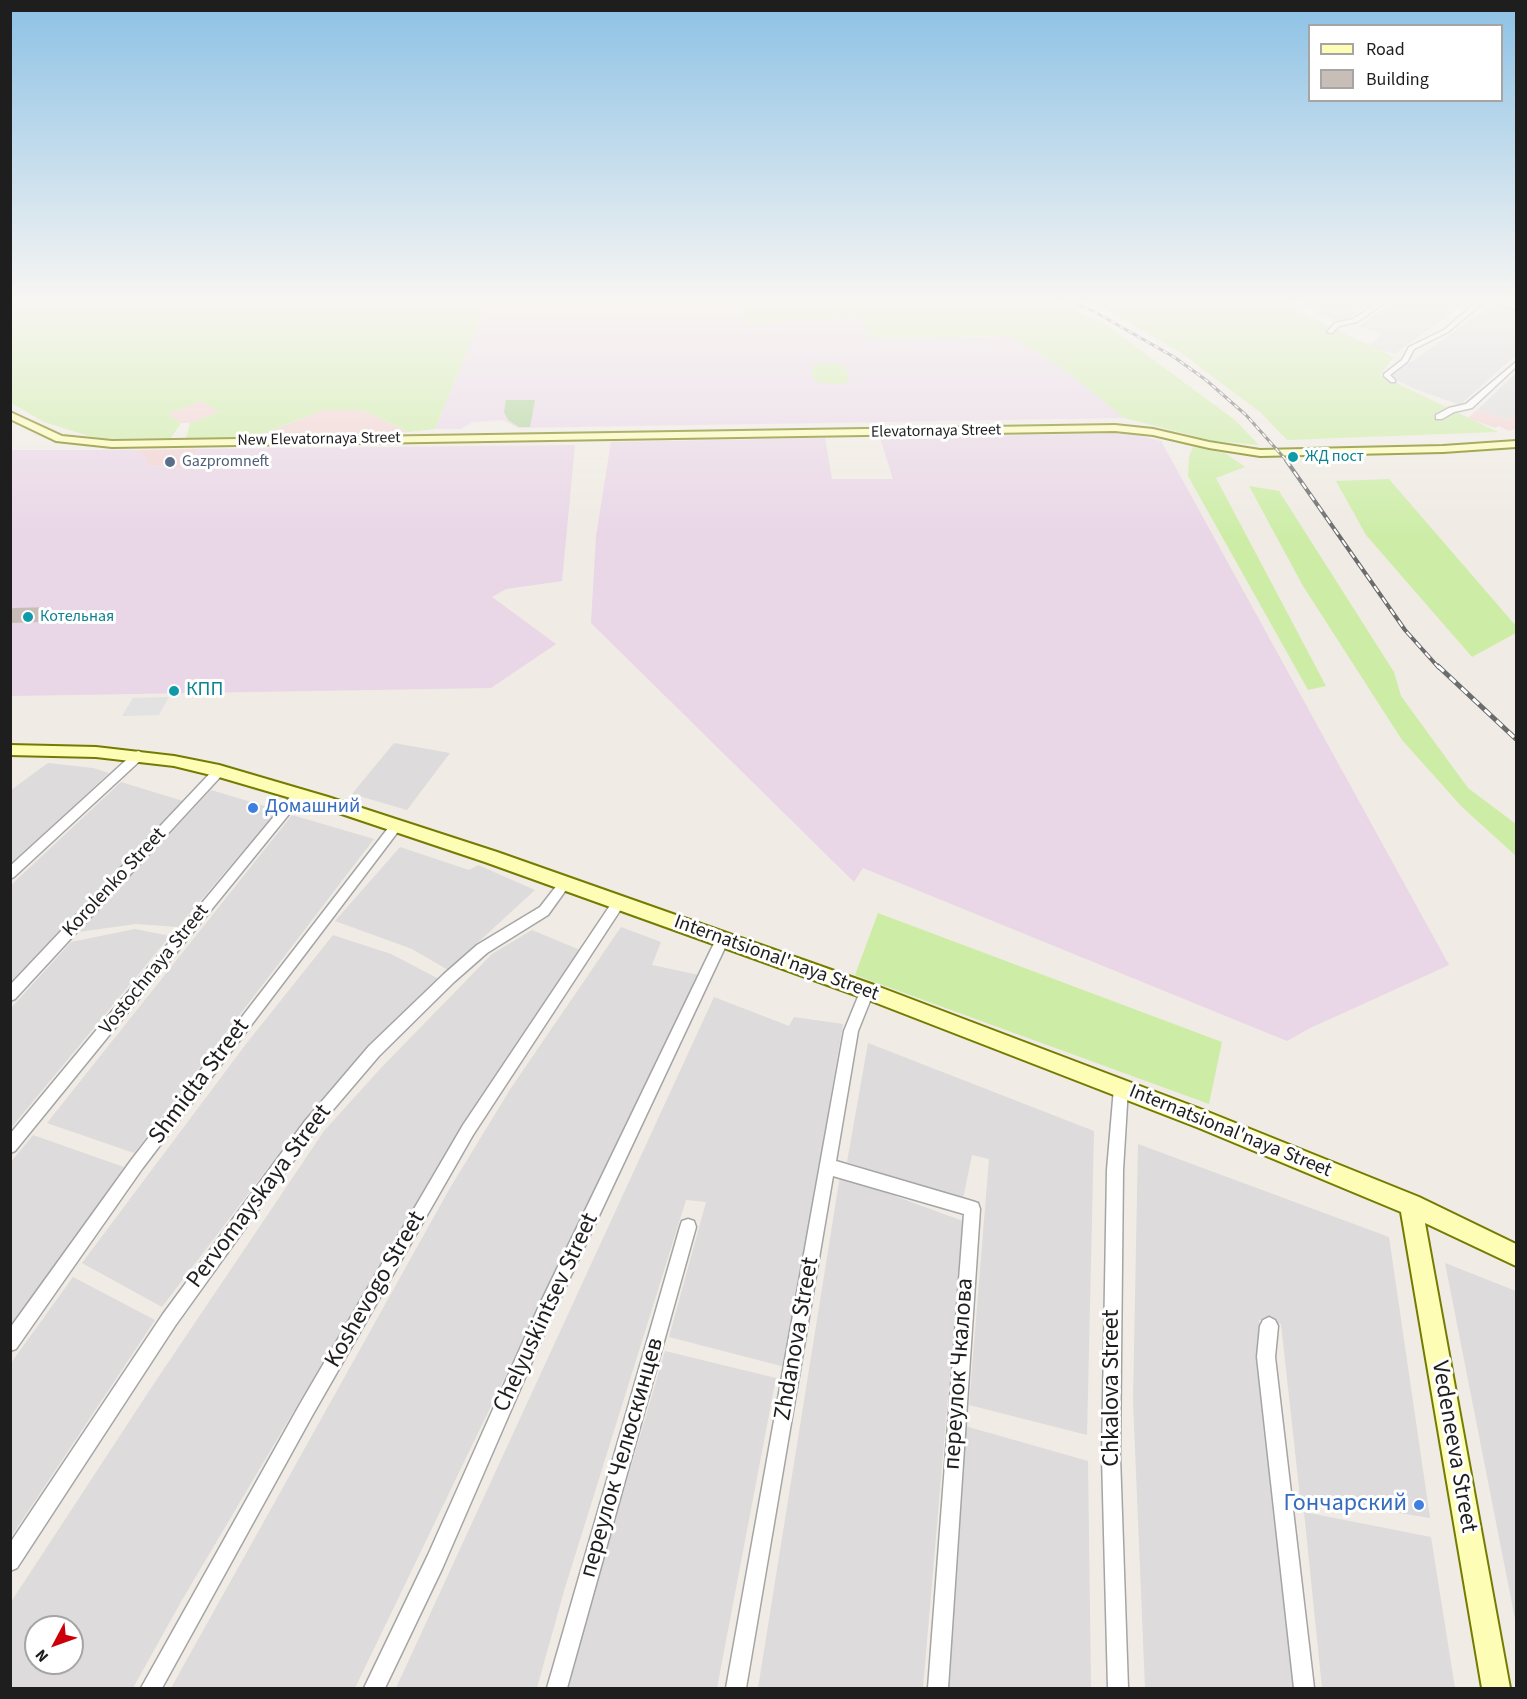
<!DOCTYPE html>
<html>
<head>
<meta charset="utf-8">
<style>
  body { margin:0 }
  #map { position:relative; width:1527px; height:1699px; overflow:hidden; background:#f0ebe4; font-family:"Source Sans 3",sans-serif }
  canvas { display:block }
  .frame { position:absolute; inset:0; border:12px solid #1e1e1e; pointer-events:none }
  .legend { position:absolute; left:1308px; top:24px; width:195px; height:78px; box-sizing:border-box; background:#fff; border:2px solid #a5a5a5; margin:0; padding:8px 10px; list-style:none; font-size:18px; color:#1e1e1e }
  .legend li { display:flex; align-items:center; gap:12px; height:30px }
  .legend b { width:30px; border:2px solid #a5a5a5 }
  .north { position:absolute; left:24px; top:1615px; width:60px; height:60px; box-sizing:border-box; background:#fff; border:2px solid #a5a5a5; border-radius:50%; rotate:229deg; font-size:16px; font-weight:700; line-height:24px; text-align:center; color:#1e1e1e }
  .north::after { content:''; display:block; margin:auto; width:21px; height:27px; background:#cd000a; clip-path:polygon(50% 0,100% 100%,50% 72%,0 100%) }
</style>
</head>
<body>
<div id="map">
<canvas width="1527" height="1699"></canvas>
<div class="frame"></div>
<ul class="legend">
<li><b style="height:8px;background:#fdfdb5"></b>Road</li>
<li><b style="height:16px;background:#c8bdb7"></b>Building</li>
</ul>
<div class="north">N</div>
</div>
<script>
const context = document.querySelector('canvas').getContext('2d');
context.lineJoin = 'round';
function fill(path, color) { context.fillStyle = color; context.fill(path, 'evenodd'); }
const toPath = rows => new Path2D(rows.map(r => 'M' + r).join(''));
function strokePath(path, color, width, dash) { context.strokeStyle = color; context.lineWidth = width; context.lineCap = dash ? 'butt' : 'round'; context.setLineDash(dash || []); context.stroke(path); }
function write(font, color, halo, rows, align = 'center') {
  context.font = font + ' "Source Sans 3",sans-serif'; context.lineWidth = 6; context.setLineDash([]); context.textBaseline = 'middle'; context.strokeStyle = halo; context.fillStyle = color; for (const [text, x, y, turn = 0] of rows) {
    context.save(); context.translate(x, y); context.rotate((+turn || 0) * Math.PI / 180); context.textAlign = isNaN(turn) ? turn : align; if (halo) context.strokeText(text, 0, 0); context.fillText(text, 0, 0); context.restore();
  }
}
const residential = toPath([
  [1300,299,1378,299,1341,322,1317,314],
  [1397,299,1471,299,1395,354,1368,347,1382,334,1357,327],
  [1494,303,1516,310,1516,355,1460,405,1415,389,1390,377],
  [1516,373,1516,415,1508,420,1477,410],
  [394,743,450,753,407,810,352,794],
  [48,763,93,768,109,773,11,865,11,790],
  [121,782,183,801,11,982,11,885],
  [211,790,278,810,178,927,136,924,78,932],
  [292,815,374,839,134,1153,47,1123],
  [400,847,469,870,478,865,535,890,448,970,412,949,335,921],
  [621,927,661,942,652,965,699,975,355,1688,171,1688,450,1188,511,1088],
  [135,929,170,936,11,1128,11,1008,71,942],
  [532,930,580,950,395,1240,182,1600,133,1688,11,1688,11,1602,155,1382,324,1131,380,1069,492,954],
  [36,1627,72,1627,72,1663,36,1663],
  [333,935,391,954,439,979,368,1046,299,1127,162,1307,82,1263,246,1044],
  [714,997,789,1026,794,1017,843,1024,785,1367,669,1337,706,1202,686,1200,564,1591,537,1688,396,1688],
  [868,1043,1094,1131,1087,1435,969,1405,989,1159,972,1155,963,1199,847,1162],
  [33,1135,124,1167,11,1327,11,1162],
  [1138,1144,1389,1237,1430,1518,1300,1497,1281,1324,1259,1320,1298,1688,1145,1688,1133,1401],
  [840,1176,963,1221,923,1688,758,1688],
  [1445,1263,1516,1291,1516,1624],
  [73,1277,155,1320,11,1537,11,1363],
  [665,1351,776,1378,717,1688,566,1688],
  [965,1426,1088,1461,1091,1688,948,1688],
  [1304,1512,1431,1537,1455,1688,1322,1688]
]);
const commercial = toPath([
  [202,401,219,412,190,423,181,423,167,414],
  [324,410,362,410,409,432,251,438],
  [1477,410,1508,420,1516,415,1516,429,1509,431,1499,426,1495,428,1468,418],
  [199,449,189,459,197,465,184,470,172,467,148,466,137,450]
]);
const industrial = toPath([
  [690,299,740,299,744,324,857,317,872,338,1011,336,1069,373,1124,418,518,428,502,420,473,422,461,429,435,429,487,303],
  [1127,433,1161,441,1449,965,1308,1029,1287,1041,863,868,854,882,591,623,596,536,611,442,825,438,832,479,893,479,880,438],
  [575,445,562,581,506,589,492,597,556,644,491,688,11,696,10,450,137,450,146,458,148,466,172,467,184,470,196,465,188,460,199,449]
]);
const grass = toPath([
  [11,299,690,299,487,303,435,429,409,432,362,410,324,410,251,438,186,438,190,423,219,412,202,401,168,414,181,423,171,438,98,439,44,422,11,403],
  [740,299,1048,299,1104,323,1235,420,1259,445,1214,441,1124,418,1069,373,1011,336,872,338,857,317,744,324],
  [1080,299,1291,299,1300,312,1394,357,1380,375,1498,432,1287,440,1260,412,1180,352,1099,306],
  [817,363,840,364,846,369,849,380,844,384,820,383,813,379,812,368],
  [1193,447,1225,453,1245,467,1216,478,1326,686,1308,690,1188,476,1189,457],
  [1389,479,1516,626,1516,633,1472,657,1366,535,1336,481],
  [1249,486,1279,491,1394,672,1401,696,1468,788,1516,824,1516,856,1462,807,1402,740,1303,586],
  [878,913,1222,1042,1209,1104,855,975]
]);
const forest = toPath([
  [506,400,535,400,530,427,519,427,508,420,504,412]
]);
const parking = toPath([
  [169,697,159,715,122,716,133,698]
]);
const building = toPath([
  [52,607,41,622,10,623,10,611,13,608]
]);
const street = toPath([
  [1384,299,1391,299,1357,322,1339,326,1332,333,1327,332,1335,323,1353,319,1384,299],
  [1480,299,1495,299,1516,305,1516,309,1486,300,1448,332,1414,349,1407,362,1390,375,1395,380,1395,382,1391,382,1384,376,1384,374,1402,360,1409,347,1444,330,1480,299],
  [1516,362,1516,367,1472,408,1454,412,1442,419,1436,419,1436,415,1449,408,1466,404,1516,362],
  [139,751,144,755,143,758,14,877,10,879,10,866,135,752,139,751],
  [219,767,225,771,223,774,15,999,10,1001,10,985,215,768,219,767],
  [299,790,305,794,303,797,15,1151,10,1153,10,1134,295,791,299,790],
  [396,822,402,826,400,829,142,1169,16,1349,10,1351,10,1328,132,1159,392,823,396,822],
  [565,878,569,880,571,883,548,915,487,953,454,982,379,1056,315,1131,175,1326,17,1568,10,1571,10,1543,163,1314,305,1121,369,1046,444,974,477,945,540,907,561,880,565,878],
  [619,897,623,898,625,902,623,906,473,1135,312,1416,162,1688,141,1688,300,1404,463,1125,615,898,619,897],
  [723,934,728,935,729,939,551,1318,442,1569,385,1688,364,1688,428,1555,539,1306,718,935,723,934],
  [867,985,872,987,874,991,858,1031,836,1161,972,1201,978,1203,980,1209,948,1688,928,1688,964,1214,833,1176,746,1688,726,1688,844,1031,862,987,867,985],
  [1121,1081,1126,1083,1128,1088,1123,1170,1120,1456,1128,1688,1108,1688,1102,1456,1107,1170,1114,1088,1116,1083,1121,1081],
  [688,1219,694,1221,696,1227,567,1688,547,1688,680,1227,682,1221,688,1219],
  [1269,1317,1275,1320,1278,1326,1275,1357,1314,1688,1294,1688,1257,1357,1260,1326,1263,1320,1269,1317]
]);
const secondary = toPath([
  [10,412,62,436,112,441,1115,425,1153,429,1209,442,1260,450,1443,446,1516,441,1516,447,1443,452,1260,456,1209,448,1153,435,1115,431,112,447,56,441,10,419,10,412],
  [10,745,96,747,174,756,219,765,328,797,497,852,874,985,1203,1110,1419,1197,1516,1244,1516,1266,1425,1223,1510,1688,1482,1688,1401,1212,1199,1128,861,997,485,862,318,806,219,777,174,766,96,757,10,755,10,745]
]);
const railFar2 = toPath([
  [1066,299,1095,312,1174,357,1206,380,1246,415,1287,461]
]);
const railFar1 = toPath([
  [1286,460,1405,630,1439,668]
]);
const rail = toPath([
  [1438,666,1516,739]
]);
const markers = [
  [1293,457,6,"#0f9aa8"],
  [170,462,6,"#5c6f8a"],
  [28,617,6,"#0f9aa8"],
  [174,691,6,"#0f9aa8"],
  [253,808,6,"#3f7fe0"],
  [1419,1505,6,"#3f7fe0"]
];
const farStreetnames = [
  ["Elevatornaya Street",936,432,-1],
  ["New Elevatornaya Street",319,440,-1]
];
const farCulturenames = [
  ["ЖД пост",1305,457],
  ["Котельная",40,617]
];
const farServicenames = [
  ["Gazpromneft",182,462]
];
const cultureNames = [
  ["КПП",186,691]
];
const shopNames = [
  ["Домашний",265,808]
];
const streetNames = [
  ["Korolenko Street",115,883,-47],
  ["Internatsional'naya Street",776,959,20],
  ["Vostochnaya Street",155,970,-51],
  ["Internatsional'naya Street",1230,1132,22]
];
const nearStreetnames = [
  ["Shmidta Street",200,1082,-53],
  ["Pervomayskaya Street",260,1197,-53],
  ["Koshevogo Street",376,1290,-60],
  ["Chelyuskintsev Street",547,1313,-65],
  ["Zhdanova Street",798,1339,-80],
  ["переулок Чкалова",960,1374,-86],
  ["Chkalova Street",1113,1388,-90],
  ["Vedeneeva Street",1453,1447,80],
  ["переулок Челюскинцев",623,1458,-74]
];
const nearShopnames = [
  ["Гончарский",1407,1505]
];
fill(residential, '#dddbdb');
fill(commercial, '#f2d2d2');
fill(industrial, '#e9d6e7');
fill(grass, '#cdeda7');
fill(forest, '#abd296');
fill(parking, '#e2e2e2');
fill(building, '#c8bdb7');
strokePath(street, '#a5a5a5', 3);
strokePath(secondary, '#737b00', 4);
fill(street, '#fff');
fill(secondary, '#fdfdb5');
strokePath(railFar2, '#6c6c6c', 3);
strokePath(railFar1, '#6c6c6c', 4);
strokePath(rail, '#6c6c6c', 5);
strokePath(railFar2, '#fff', 1.5, [5]);
strokePath(railFar1, '#fff', 2, [7]);
strokePath(rail, '#fff', 3, [8]);
const sky = context.createLinearGradient(0, 0, 0, 537);
sky.addColorStop(0, '#8cc1e5');
sky.addColorStop(0.56, '#f8f6f3');
sky.addColorStop(1, '#f8f6f300');
context.fillStyle = sky;
context.fillRect(0, 0, 1527, 537);
for (const [x, y, r, color] of markers) { const dot = new Path2D(); dot.arc(x, y, r, 0, 2 * Math.PI); context.fillStyle = color; context.fill(dot); strokePath(dot, '#fff', 2); }
write('16px', '#1e1e1e', '#fff', farStreetnames);
write('16px', '#0d838f', '#fff', farCulturenames, 'left');
write('16px', '#4e5e75', '#fff', farServicenames, 'left');
write('20px', '#0d838f', '#fff', cultureNames, 'left');
write('20px', '#366cbe', '#fff', shopNames, 'left');
write('20px', '#1e1e1e', '#fff', streetNames);
write('24px', '#1e1e1e', '#fff', nearStreetnames);
write('24px', '#366cbe', '#fff', nearShopnames, 'right');
</script>
</body>
</html>
